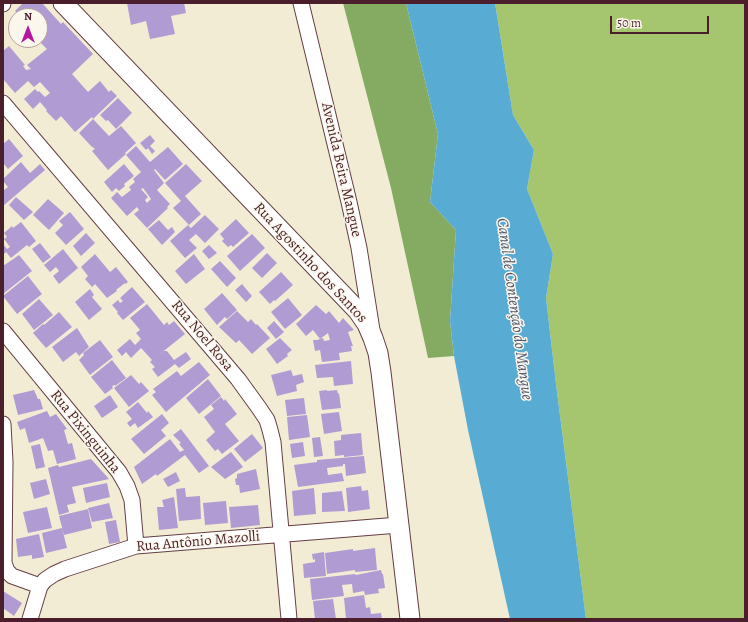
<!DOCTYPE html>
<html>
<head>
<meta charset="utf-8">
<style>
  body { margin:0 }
  #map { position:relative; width:748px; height:622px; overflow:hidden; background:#f3ecd5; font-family:Alegreya,serif }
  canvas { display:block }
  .frame { position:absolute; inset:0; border:4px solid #4a1f2b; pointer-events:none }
  .north { position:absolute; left:8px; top:8px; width:40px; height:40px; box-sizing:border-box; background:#fbf7ec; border:1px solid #b4a19f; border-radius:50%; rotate:0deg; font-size:11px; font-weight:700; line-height:16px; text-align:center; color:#4a1f2b }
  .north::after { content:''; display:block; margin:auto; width:14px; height:18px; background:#b5179e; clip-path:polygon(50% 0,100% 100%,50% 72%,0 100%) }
  .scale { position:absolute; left:610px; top:16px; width:99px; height:18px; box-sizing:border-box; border:2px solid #4a1f2b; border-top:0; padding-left:5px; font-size:12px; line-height:14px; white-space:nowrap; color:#4a1f2b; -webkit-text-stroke:3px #fbf7ec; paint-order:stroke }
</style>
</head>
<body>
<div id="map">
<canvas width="748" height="622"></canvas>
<div class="frame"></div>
<div class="north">N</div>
<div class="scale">50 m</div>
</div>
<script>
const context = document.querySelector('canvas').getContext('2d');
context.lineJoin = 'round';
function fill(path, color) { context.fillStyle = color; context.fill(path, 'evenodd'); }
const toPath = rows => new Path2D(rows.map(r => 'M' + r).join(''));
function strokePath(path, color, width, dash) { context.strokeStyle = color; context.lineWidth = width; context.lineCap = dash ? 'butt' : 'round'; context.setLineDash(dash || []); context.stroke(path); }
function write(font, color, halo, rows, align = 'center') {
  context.font = font + ' Alegreya,serif'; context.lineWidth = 3; context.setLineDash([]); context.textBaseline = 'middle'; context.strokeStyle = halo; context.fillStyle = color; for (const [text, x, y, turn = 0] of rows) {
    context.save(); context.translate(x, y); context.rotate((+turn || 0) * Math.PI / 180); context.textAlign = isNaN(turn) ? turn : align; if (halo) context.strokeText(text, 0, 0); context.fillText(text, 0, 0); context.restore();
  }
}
const green = toPath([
  [495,3,745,3,745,619,586,619,556,384,546,298,553,254,527,189,534,150,513,115]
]);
const forest = toPath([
  [343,3,406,3,438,134,430,202,456,230,450,321,454,356,428,358,391,188]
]);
const water = toPath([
  [406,3,495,3,513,115,534,150,527,189,553,254,546,298,556,384,586,619,510,619,468,430,454,356,450,321,456,230,430,202,438,134]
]);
const building = toPath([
  [23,3,42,3,61,24,63,22,93,54,72,74,88,92,100,81,109,92,111,90,117,96,93,119,92,117,75,132,61,116,56,121,46,111,47,110,40,102,33,109,24,99,35,89,38,92,39,91,45,97,50,93,40,82,34,87,28,81,15,93,3,79,3,51,9,46,25,65,23,66,26,70,31,69,27,65,47,49,38,40,40,40,40,16,20,16,15,11],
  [127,3,184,3,186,13,171,16,175,34,150,39,146,21,131,25],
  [118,98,132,113,116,129,108,120,106,121,100,115],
  [93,119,109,136,121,126,136,143,125,153,126,154,108,170,92,151,95,149,91,146,79,133],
  [150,135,155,141,150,146,155,151,152,154,148,148,146,150,140,143],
  [9,139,23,156,8,169,3,163,3,144],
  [136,146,150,162,168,147,183,164,165,180,155,169,154,170,164,183,157,190,170,204,167,207,168,208,147,228,134,214,139,210,137,207,127,216,111,198,117,192,122,197,131,190,129,187,135,182,133,179,141,172,126,155],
  [143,188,151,199,147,203,145,200,148,197,141,189],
  [21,162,30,173,40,164,45,170,3,206,3,196,4,194,3,191,8,187,3,181,3,179],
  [124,164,134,176,124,184,125,186,119,191,116,188,112,192,104,182],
  [186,164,202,181,185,196,201,214,189,225,173,208,181,201,165,183],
  [16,197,33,212,24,220,9,205],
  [48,199,64,213,49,230,33,215],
  [70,212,84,229,66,245,55,233,63,225,59,221],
  [205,215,219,229,205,243,196,234,189,240,197,248,185,258,170,241,188,225,191,228],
  [236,219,249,233,233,247,231,245,228,247,222,241,224,239,220,234],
  [159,220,168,230,172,227,175,232,162,245,148,229],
  [21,222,36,241,29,247,27,245,11,258,6,252,3,255,3,244,7,249,10,247,4,239,7,237,4,233,12,226,13,228],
  [86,233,95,243,81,256,73,246],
  [252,234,265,248,240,271,227,256],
  [40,243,51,257,43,263,32,249],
  [209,245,217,253,209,259,202,251],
  [63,249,78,268,59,284,53,276,59,271,56,267,50,272,44,265],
  [267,253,277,263,262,278,252,268],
  [95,254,110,272,116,267,128,282,125,284,125,283,116,290,117,291,107,298,95,284,92,287,85,279,88,276,81,267],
  [194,254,205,269,186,284,175,271],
  [19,255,32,271,3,294,3,266],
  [220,261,236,278,227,287,211,269],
  [281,272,293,285,275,301,274,300,270,304,259,292],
  [28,276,42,294,17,314,3,296],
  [242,284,252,296,246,302,235,290],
  [132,287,145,302,123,320,117,313,118,312,112,305,118,300,120,303,123,301,120,298],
  [90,289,94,295,92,297,102,309,89,320,75,302],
  [222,293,237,310,227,319,225,317,217,325,204,309],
  [288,298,302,315,285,329,271,312],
  [39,299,53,315,34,330,22,314],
  [147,304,164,325,167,322,169,325,174,321,185,334,155,358,164,351,167,351,174,360,186,352,191,359,179,368,175,364,158,377,152,369,155,367,150,362,152,360,141,348,131,358,126,352,122,356,117,350,130,339,135,345,141,339,136,333,140,330,130,318],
  [316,305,326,314,329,311,339,323,343,318,354,330,348,332,353,346,351,346,352,351,339,353,340,360,322,362,320,350,315,351,313,340,317,340,323,338,324,341,330,340,328,333,320,339,313,330,306,336,296,324],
  [237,311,248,322,251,319,256,325,257,324,270,338,252,354,239,340,236,343,219,327],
  [59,312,72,327,46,348,33,333,43,324,44,325],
  [274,321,284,332,276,339,267,328],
  [77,328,89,347,79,356,76,352,63,362,52,347],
  [280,338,292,350,287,354,288,356,277,364,266,349],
  [100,340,113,357,90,375,79,360,84,355,83,353],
  [112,360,126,378,115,386,115,385,112,386,113,388,105,394,91,377],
  [351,361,353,384,334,386,333,377,317,378,315,365],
  [199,362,210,375,166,412,152,395,156,392,153,389,177,371,181,376],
  [291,370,293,376,302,374,304,382,296,385,297,391,277,396,271,375],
  [131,375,139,384,141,382,149,391,129,407,114,388],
  [208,379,221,396,199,414,186,398],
  [34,390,38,399,40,399,43,409,18,415,13,395],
  [327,390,327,391,337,390,338,394,339,393,341,408,322,410,319,391],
  [110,395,118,407,102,418,94,406],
  [221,397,224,401,225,399,237,414,225,424,239,441,222,454,218,449,215,451,206,440,215,432,204,417,214,409,211,405],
  [304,398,306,414,287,416,285,400],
  [138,402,147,413,148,411,153,417,138,428,135,423,130,427,127,423,132,419,126,412],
  [47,411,50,417,56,414,67,429,64,430,68,444,72,443,76,459,57,464,53,450,48,451,43,438,29,443,25,428,20,430,17,422],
  [339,412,342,431,324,434,321,414],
  [162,414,169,423,161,430,166,436,144,454,131,439],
  [307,415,310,437,289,440,287,417],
  [181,429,209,466,199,473,185,455,157,476,156,474,142,484,134,467,170,439,180,452,184,450,179,444,181,443,173,435],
  [361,433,363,455,344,457,344,455,335,456,334,441,341,440,341,435],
  [252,434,263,448,245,462,234,449],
  [320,437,323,456,314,457,312,438],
  [303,442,305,456,292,458,290,444],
  [40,444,45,467,36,469,31,446],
  [231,452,243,467,225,479,211,467],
  [364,456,366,473,346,476,345,464,343,464,343,466,327,468,328,475,342,473,344,481,298,487,294,465,317,462,317,460],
  [91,459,109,479,72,487,76,503,67,505,69,512,59,515,48,468,58,465,59,467],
  [256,469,260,489,240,493,239,485,236,485,235,479,237,478,237,474],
  [176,472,180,481,168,487,163,479],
  [46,479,50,494,34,499,30,483],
  [107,483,110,497,86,503,83,488],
  [361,486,362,491,368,490,370,509,348,512,346,488],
  [185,488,186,497,200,496,201,519,179,521,176,489],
  [314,488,316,514,294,516,292,491],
  [342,491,345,511,322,512,322,493],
  [174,497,178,528,159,530,157,507,164,507,162,500],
  [226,501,228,523,205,525,203,503],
  [109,503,113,518,92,522,88,508],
  [258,505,260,525,231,528,229,507],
  [47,507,52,528,28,533,23,512],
  [88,509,92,528,64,535,59,516],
  [116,520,120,542,109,544,105,522],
  [62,528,67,548,46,553,42,533],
  [39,534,44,557,32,559,32,555,18,557,16,539],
  [375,548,377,570,355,572,355,570,327,574,325,553,353,549,353,551],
  [324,552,326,576,304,578,303,564,315,562,315,559,313,560,312,554],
  [381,570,382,574,383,574,385,588,378,589,379,593,365,595,364,591,353,593,352,584,342,585,344,596,312,600,310,579,355,574,356,575],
  [3,591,22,603,14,616,3,608],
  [364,595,366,608,370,607,371,614,381,613,382,619,346,619,344,598],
  [333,599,336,619,315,619,313,601]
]);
const minor = toPath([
  [301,3,349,202,359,248,372,330],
  [3,4,3,3],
  [3,103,238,379,259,408,267,420,270,430,273,442,289,619],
  [3,331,119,472,127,486,132,500,136,546],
  [3,424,5,462,4,563,7,571,12,576,40,586],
  [30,619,40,586,45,580,54,574,65,569,136,546,399,525]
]);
const tertiary = toPath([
  [63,3,358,311,367,324,373,338,378,353,381,372,410,619]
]);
const streetNames = [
  ["Avenida Beira Mangue",341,170,77],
  ["Rua Agostinho dos Santos",310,263,47],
  ["Rua Noel Rosa",202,336,50],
  ["Rua Pixinguinha",85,432,51],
  ["Rua Antônio Mazolli",198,542,-5]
];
const waterNames = [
  ["Canal de Contenção do Mangue",514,309,82]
];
fill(green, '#a5c66e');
fill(forest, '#84ab61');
fill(water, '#58acd4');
fill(building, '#b19bd3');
strokePath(minor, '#633e44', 17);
strokePath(tertiary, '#633e44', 21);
strokePath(minor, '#fff', 15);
strokePath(tertiary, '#fff', 19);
write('15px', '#4a1f2b', '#fbf7ec', streetNames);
write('italic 16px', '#50576f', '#fbf7ec', waterNames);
</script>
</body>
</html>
